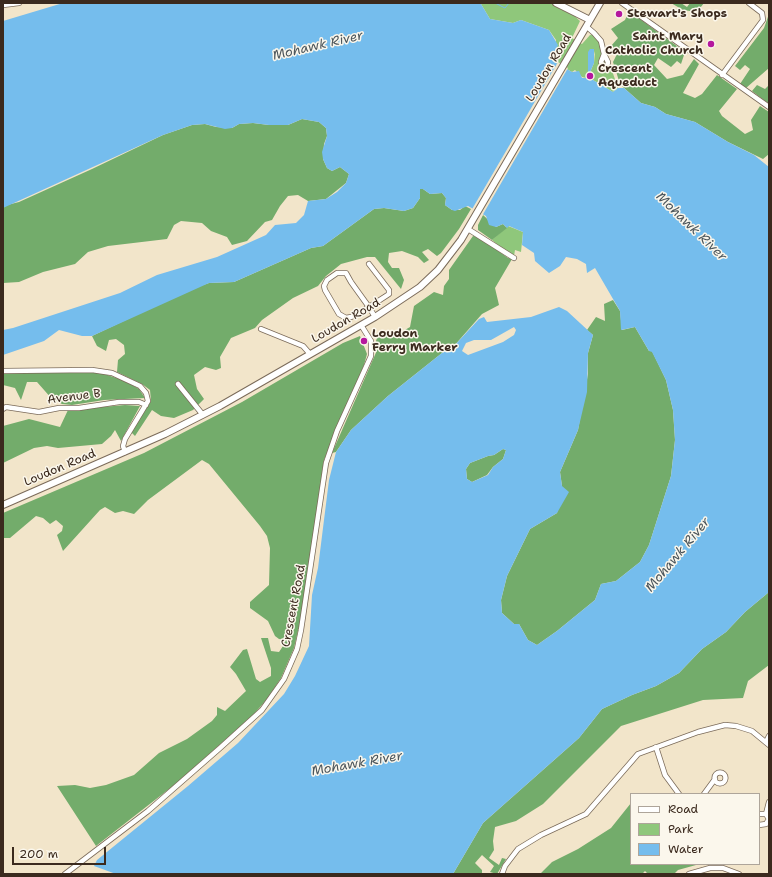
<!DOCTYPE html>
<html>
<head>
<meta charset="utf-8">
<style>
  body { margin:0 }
  #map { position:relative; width:772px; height:877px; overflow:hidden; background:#f2e5ca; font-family:"Shantell Sans",sans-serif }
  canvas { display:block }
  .frame { position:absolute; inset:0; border:4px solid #3b2a1e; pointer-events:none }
  .legend { position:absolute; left:630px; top:793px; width:130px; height:72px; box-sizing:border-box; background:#fbf7ec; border:1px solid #aea59a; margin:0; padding:5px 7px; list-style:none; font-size:12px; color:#3b2a1e }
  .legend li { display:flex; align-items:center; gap:8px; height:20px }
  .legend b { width:20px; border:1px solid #aea59a }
  .scale { position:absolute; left:12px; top:847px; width:94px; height:18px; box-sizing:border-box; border:2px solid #3b2a1e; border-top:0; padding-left:5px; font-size:12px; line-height:14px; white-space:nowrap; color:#3b2a1e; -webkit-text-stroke:3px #fbf7ec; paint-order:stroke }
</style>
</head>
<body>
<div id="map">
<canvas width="772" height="877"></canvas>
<div class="frame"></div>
<ul class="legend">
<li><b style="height:5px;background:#fff"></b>Road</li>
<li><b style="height:11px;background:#8fc77b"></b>Park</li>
<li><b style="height:11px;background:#75bded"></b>Water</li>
</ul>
<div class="scale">200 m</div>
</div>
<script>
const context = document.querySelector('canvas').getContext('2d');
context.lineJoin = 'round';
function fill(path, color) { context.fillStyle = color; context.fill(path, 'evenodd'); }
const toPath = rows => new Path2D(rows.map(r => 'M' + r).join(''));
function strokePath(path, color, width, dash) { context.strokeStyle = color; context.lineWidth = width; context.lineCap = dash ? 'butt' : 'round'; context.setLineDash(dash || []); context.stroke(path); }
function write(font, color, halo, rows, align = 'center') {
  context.font = font + ' "Shantell Sans",sans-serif'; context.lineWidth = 3; context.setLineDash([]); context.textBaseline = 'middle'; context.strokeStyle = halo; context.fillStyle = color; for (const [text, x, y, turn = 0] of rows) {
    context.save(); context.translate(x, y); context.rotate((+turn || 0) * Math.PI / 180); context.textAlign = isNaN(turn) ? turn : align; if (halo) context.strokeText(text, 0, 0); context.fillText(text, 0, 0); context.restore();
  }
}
const green = toPath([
  [466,3,552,3,570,12,580,21,572,38,582,44,590,35,598,33,600,36,618,88,613,92,588,77,594,63,595,51,588,74,586,78,582,77,575,70,572,72,556,63,553,57,556,40,549,30,521,20,513,23,490,19,481,4,468,5],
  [508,226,523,232,521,252,515,250,514,256,508,254,492,240]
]);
const forest = toPath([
  [671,3,681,3,687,7,690,3,704,3,697,12,683,10],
  [629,11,685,52,681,64,677,61,671,67,658,58,654,65,667,79,683,75,694,59,699,64,683,93,695,98,702,94,717,75,737,89,719,111,722,116,745,134,753,130,751,120,760,106,769,112,769,154,763,159,728,142,695,122,666,114,655,107,641,103,624,88,620,84,613,62,618,52,611,46,618,38,611,29,625,20],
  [769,14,769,68,746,88,740,84,750,69,745,65,740,70,735,66,764,28],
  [757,85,765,89,769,85,769,104,752,91],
  [302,119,319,122,326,128,327,136,324,144,323,159,327,168,332,171,340,167,349,174,346,183,326,199,308,201,298,195,288,196,280,206,272,220,265,222,247,241,232,245,227,237,211,231,202,223,181,221,174,225,167,239,108,246,88,252,75,264,43,272,19,282,3,283,3,208,7,205,19,202,92,169,163,135,192,125,205,124,216,127,232,128,239,124,253,123,269,125,288,125],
  [420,189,423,189,430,194,442,193,446,198,445,205,452,210,460,210,465,206,471,209,459,229,441,253,437,256,428,249,422,252,429,260,424,263,418,257,402,251,389,253,388,262,392,268,399,268,404,280,401,289,375,257,367,257,341,264,326,276,318,286,293,298,262,320,255,328,231,338,220,357,221,368,216,370,205,367,194,375,197,389,204,399,193,410,174,418,161,416,152,410,135,436,131,432,151,401,150,390,142,384,117,372,118,360,125,354,124,345,116,339,109,340,106,351,97,346,92,336,191,289,209,283,234,282,311,248,323,246,374,209,384,208,404,211,413,208,420,198],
  [483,215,496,227,503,224,507,228,492,240,478,230,478,225],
  [473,236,479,237,508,258,512,259,495,288,499,305,482,314,454,346,442,353,388,396,351,430,336,452,332,453,378,348,376,341,378,335,394,331,398,334,410,327,414,306,434,292,443,295,444,286,449,279,449,270],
  [613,300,620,311,622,330,635,327,649,351,652,351,666,380,673,410,675,440,671,476,649,545,640,562,616,581,601,584,595,600,557,631,537,645,528,640,519,624,514,624,502,613,501,600,507,576,530,529,557,513,562,486,560,472,578,430,588,374,588,353,593,335,587,330,596,317,605,321,604,304],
  [360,336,367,354,364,365,324,460,301,618,294,648,281,678,267,699,254,714,178,782,96,846,57,786,75,785,90,788,106,785,134,775,159,753,187,739,212,721,217,715,217,707,225,711,246,691,236,674,230,667,243,650,247,649,256,679,260,682,271,676,271,668,261,638,268,638,271,651,279,652,283,646,285,640,279,639,275,636,268,621,250,608,250,602,269,585,270,548,267,536,260,526,209,464,202,460,148,500,134,514,123,511,115,513,105,507,100,510,63,551,57,535,62,531,63,526,56,520,50,524,43,518,36,516,10,538,3,538,3,513,144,453,242,402,343,343],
  [96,371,125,381,139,389,145,398,104,400,72,405,62,404,52,399,37,382,27,382,21,400,15,388,3,385,3,374,6,373,86,373],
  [125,405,140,406,121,441,115,430,111,436,102,444,58,448,47,446,34,448,3,463,3,426,29,419,60,427,68,410],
  [503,449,506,450,503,459,493,467,487,475,472,482,467,479,466,469,470,463,488,456,494,455],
  [769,592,769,665,748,681,743,698,703,700,621,726,543,804,516,821,495,827,493,841,494,850,489,858,499,865,502,858,506,859,497,874,490,872,494,866,482,855,475,863,482,870,482,874,471,873,453,874,483,823,579,738,602,709,632,695,656,686,679,673,702,649,726,632,745,612],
  [631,803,631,864,696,865,678,870,674,874,648,874,645,871,642,874,540,874,552,862,578,849,611,828]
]);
const water = toPath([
  [63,3,481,4,490,19,513,23,521,20,549,30,558,45,553,57,556,63,572,72,579,71,582,78,586,78,588,74,588,52,590,49,594,49,594,63,588,77,613,92,618,88,624,88,641,103,655,107,666,114,695,122,728,142,754,155,769,167,769,592,745,612,726,632,702,649,679,673,656,686,632,695,602,709,579,738,483,823,453,874,116,874,94,866,97,860,188,786,238,743,284,694,295,676,309,646,312,595,318,568,329,480,336,452,351,430,388,396,442,353,454,346,479,319,484,317,487,322,531,317,559,307,567,311,593,335,588,353,587,392,578,430,560,472,562,486,569,492,557,513,530,529,507,576,501,600,502,613,514,624,519,624,528,640,537,645,557,631,595,600,601,584,616,581,640,562,649,545,671,476,675,440,673,410,666,380,652,352,649,351,635,327,621,330,620,311,595,268,587,273,586,264,577,259,566,257,560,266,549,273,535,261,534,253,522,245,523,232,509,226,507,228,503,224,496,227,489,225,486,216,468,206,455,211,452,210,445,205,446,198,442,193,430,194,423,189,420,189,420,198,413,208,404,211,384,208,374,209,323,246,311,248,234,282,209,283,92,336,82,336,59,330,44,341,3,355,3,330,13,328,120,293,157,275,217,257,266,235,275,225,296,223,304,215,308,201,326,199,337,192,346,183,349,174,340,167,332,171,327,168,323,159,322,152,327,136,326,128,319,122,302,119,288,125,269,125,253,123,239,124,232,128,225,129,205,124,192,125,163,135,3,208,3,21],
  [514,327,516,330,514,335,503,342,468,355,462,351,466,343,474,340,491,340],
  [503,449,506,450,503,459,493,467,488,475,472,482,467,479,466,469,470,463,488,456,494,455]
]);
const pier = toPath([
  [558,62,568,68,482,216,471,211]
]);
const stream = toPath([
  [495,3,505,8,509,3],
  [471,4,478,3]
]);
const minor = toPath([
  [622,3,769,107],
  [3,5,19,3],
  [587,27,594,33,601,41,604,54,608,62,607,68,603,66,601,62,604,54],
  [722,75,763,20,762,13,749,3],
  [468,229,514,258],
  [369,264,389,290,389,294,386,296,369,307,361,312,351,317,346,318,339,314,325,290,324,286,327,280,337,273,346,273,351,282,356,289,369,307,375,317],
  [261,329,303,346,310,354],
  [3,371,92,370,112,373,140,386,146,393,148,401,125,439,123,446,125,452],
  [178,384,203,415],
  [3,409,6,407,39,412,59,408,79,408,119,402,139,402,146,405],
  [766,742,769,736],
  [656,747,665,775,679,794],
  '714.5 778a5.5 5.5 0 1 1 11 0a5.5 5.5 0 1 1-11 0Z',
  [704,794,715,779],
  [759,814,766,814,769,819,766,824,759,825],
  [766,814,769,802],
  [65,874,148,811,220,748,262,710,284,679,297,649,301,630,326,463,337,431,371,356,371,341,361,325],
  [502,874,505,866,518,849,541,835,586,814,638,754,698,732,725,725,736,726,752,731,769,745],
  [689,874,710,868,723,868,739,874]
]);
const major = toPath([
  [556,3,590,20],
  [3,505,165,434,220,406,375,317,420,287,438,270,461,240,600,3]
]);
const markers = [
  [619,14,4,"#b5179e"],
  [711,44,4,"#b5179e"],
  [590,76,4,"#b5179e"],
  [364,341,4,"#b5179e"]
];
const poiNames = [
  ["Stewart's Shops",627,14],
  ["Saint Mary",703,37,"right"],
  ["Catholic Church",703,51,"right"],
  ["Crescent",598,69],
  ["Aqueduct",598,83],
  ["Loudon",372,334],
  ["Ferry Marker",372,348]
];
const streetNames = [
  ["Loudon Road",549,68,-59],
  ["Loudon Road",346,321,-30],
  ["Avenue B",74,397,-7],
  ["Loudon Road",60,468,-23],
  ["Crescent Road",294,606,-79]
];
const waterNames = [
  ["Mohawk River",318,46,-13],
  ["Mohawk River",691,227,44],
  ["Mohawk River",678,555,-50],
  ["Mohawk River",357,764,-10]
];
fill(green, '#8fc77b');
fill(forest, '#73ac6b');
fill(water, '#75bded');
fill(pier, '#f2e5ca');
strokePath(stream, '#75bded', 1);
strokePath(minor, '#7b6b5a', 6);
strokePath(major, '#7b6b5a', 8);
strokePath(minor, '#fff', 4.5);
strokePath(major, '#fff', 6);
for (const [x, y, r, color] of markers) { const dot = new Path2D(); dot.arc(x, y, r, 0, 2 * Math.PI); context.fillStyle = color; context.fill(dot); strokePath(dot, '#fbf7ec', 1.5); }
write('bold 12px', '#3b2a1e', '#fbf7ec', poiNames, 'left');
write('12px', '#3b2a1e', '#fbf7ec', streetNames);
write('italic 13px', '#4c565c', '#fbf7ec', waterNames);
</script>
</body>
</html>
